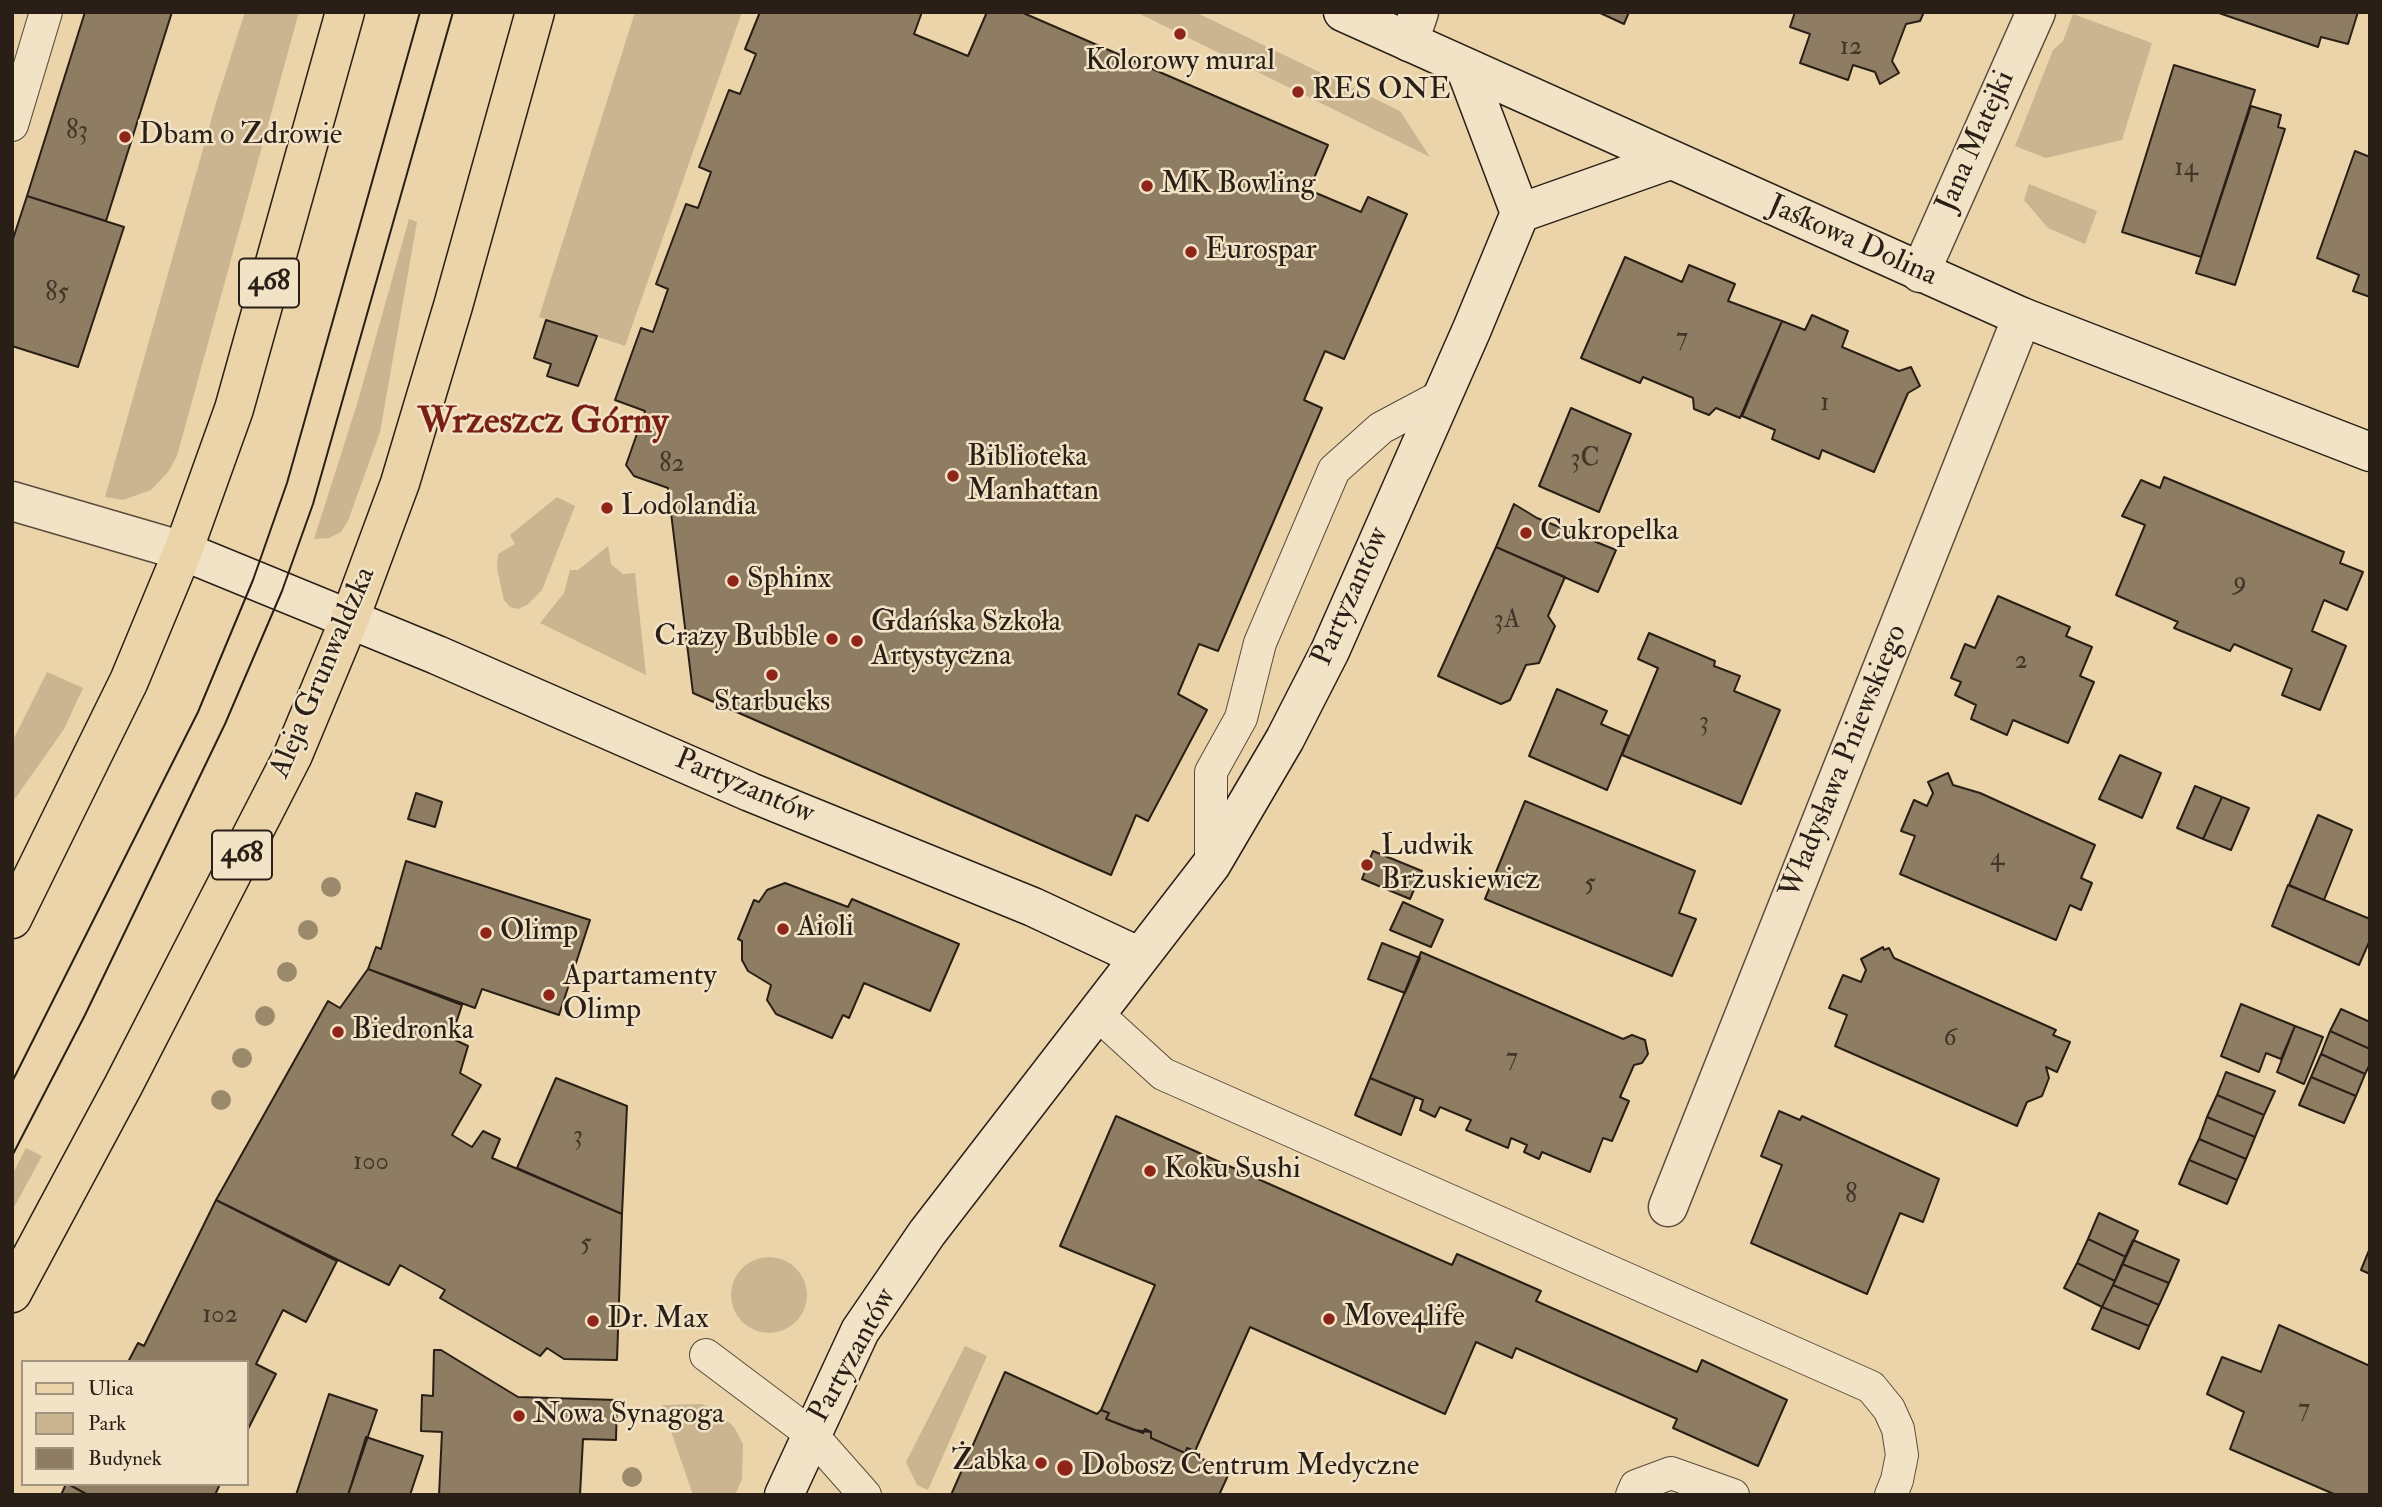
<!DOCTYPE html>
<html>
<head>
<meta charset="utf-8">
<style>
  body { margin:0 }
  #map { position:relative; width:2382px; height:1507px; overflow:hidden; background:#ebd4a9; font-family:"IM FELL Double Pica",serif }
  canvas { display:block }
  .frame { position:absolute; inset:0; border:14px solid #291f16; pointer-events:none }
  .legend { position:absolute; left:21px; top:1360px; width:228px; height:126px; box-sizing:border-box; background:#f2e3c7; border:2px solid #a29580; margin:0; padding:9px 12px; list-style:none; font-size:21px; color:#291f16 }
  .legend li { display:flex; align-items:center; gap:14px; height:35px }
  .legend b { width:35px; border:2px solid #a29580 }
</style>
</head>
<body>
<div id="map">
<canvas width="2382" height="1507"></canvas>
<div class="frame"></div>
<ul class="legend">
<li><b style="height:9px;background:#ebd4a9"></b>Ulica</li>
<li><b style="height:19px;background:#cab590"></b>Park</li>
<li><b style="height:19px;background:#8e7d62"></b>Budynek</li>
</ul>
</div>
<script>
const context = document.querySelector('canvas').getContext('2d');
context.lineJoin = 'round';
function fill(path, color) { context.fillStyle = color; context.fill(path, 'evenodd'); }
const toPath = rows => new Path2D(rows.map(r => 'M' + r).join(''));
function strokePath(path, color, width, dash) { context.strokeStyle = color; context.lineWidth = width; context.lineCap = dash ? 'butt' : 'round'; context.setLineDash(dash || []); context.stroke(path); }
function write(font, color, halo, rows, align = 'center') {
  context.font = font + ' "IM FELL Double Pica",serif'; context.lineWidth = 5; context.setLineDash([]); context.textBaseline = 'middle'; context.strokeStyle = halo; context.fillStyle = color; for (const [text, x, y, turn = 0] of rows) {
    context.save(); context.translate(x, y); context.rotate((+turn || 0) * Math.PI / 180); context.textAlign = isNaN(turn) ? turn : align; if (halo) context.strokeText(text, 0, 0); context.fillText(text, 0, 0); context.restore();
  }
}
const green = toPath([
  [245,12,299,12,177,456,168,472,151,490,123,500,105,497,216,103],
  [635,12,742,12,625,346,539,317],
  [1136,12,1195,12,1400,111,1430,157],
  [2073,14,2152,43,2122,140,2046,158,2015,146,2053,50,2063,41],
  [2029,184,2097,211,2085,244,2048,228,2024,200],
  [409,219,417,222,380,432,348,521,341,532,329,538,314,539,358,401],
  [557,497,575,506,542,590,527,605,518,609,510,607,504,600,497,569,498,554,515,544,510,535],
  [608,546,611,564,623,574,635,573,646,675,540,623,564,593,570,570,578,570],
  [47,672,83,688,64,729,12,803,12,742],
  [26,1148,42,1156,12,1211,12,1175],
  '731 1295a38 38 0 1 1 76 0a38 38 0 1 1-76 0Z',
  [965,1346,987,1356,928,1490,917,1485,906,1462],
  [702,1404,716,1411,734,1427,743,1444,742,1479,735,1495,693,1495,662,1405]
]);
const building = toPath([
  [85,12,172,12,106,221,27,196,85,12],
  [760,12,922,12,914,34,968,56,987,12,1021,12,1328,145,1309,190,1361,212,1368,197,1407,214,1344,359,1325,351,1304,400,1322,408,1218,651,1199,644,1178,694,1207,710,1148,821,1136,815,1111,875,693,693,668,488,634,476,626,465,645,411,615,400,641,328,653,332,668,289,656,284,686,204,698,208,711,172,699,167,729,90,740,94,756,54,745,49,760,12],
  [1598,12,1629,12,1624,24,1598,12],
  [1795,12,1924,12,1920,21,1906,24,1892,61,1899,73,1880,84,1875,72,1853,65,1848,80,1800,63,1810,34,1790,27,1795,12],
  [2216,12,2358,12,2348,44,2321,37,2318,47,2216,12],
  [2174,65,2255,90,2201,257,2122,232,2174,65],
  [2251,106,2281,115,2278,127,2285,129,2235,285,2196,273,2251,106],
  [2355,151,2370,157,2370,297,2353,291,2359,275,2317,258,2355,151],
  [27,196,124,227,78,367,12,346,12,242,27,196],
  [1625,257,1682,282,1689,265,1735,284,1728,301,1782,321,1740,418,1716,408,1709,415,1694,409,1693,398,1643,377,1640,383,1581,358,1625,257],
  [1812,315,1848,331,1842,347,1899,371,1911,367,1920,386,1908,393,1874,472,1822,450,1819,459,1772,439,1775,430,1742,416,1782,321,1805,330,1812,315],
  [546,320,597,336,578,386,547,376,551,364,534,358,546,320],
  [1571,408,1631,434,1599,512,1539,486,1571,408],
  [2164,477,2344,552,2340,563,2363,572,2347,610,2324,600,2312,631,2346,646,2320,710,2282,695,2292,669,2234,644,2230,651,2174,628,2178,622,2116,595,2145,525,2122,516,2141,480,2160,488,2164,477],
  [1514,504,1537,518,1616,550,1598,592,1496,547,1514,504],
  [1496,547,1565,577,1548,616,1555,626,1539,663,1526,665,1510,700,1501,704,1438,676,1496,547],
  [1998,596,2070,627,2066,636,2092,647,2080,676,2094,682,2068,743,2013,720,2007,735,1971,719,1976,705,1955,695,1961,682,1951,678,1965,644,1975,648,1998,596],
  [1649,633,1715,661,1714,666,1740,676,1734,691,1780,710,1741,804,1622,755,1658,668,1638,659,1649,633],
  [1557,689,1607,711,1601,724,1629,736,1607,790,1529,756,1557,689],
  [2120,755,2161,773,2142,818,2099,799,2120,755],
  [1948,773,1953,785,1980,793,2095,845,2081,878,2092,883,2081,910,2070,905,2056,940,1900,874,1915,836,1901,831,1914,800,1927,806,1933,793,1928,782,1948,773],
  [2195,786,2222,797,2203,839,2177,828,2195,786],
  [416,793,442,802,435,827,408,819,416,793],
  [2222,797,2249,808,2231,850,2203,839,2222,797],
  [1525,801,1695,871,1679,913,1696,919,1672,976,1485,899,1525,801],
  [2318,815,2352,830,2324,900,2289,885,2318,815],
  [1373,851,1422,871,1410,899,1362,879,1373,851],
  [406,861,590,920,559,1015,482,989,475,1008,368,969,376,947,381,949,406,861],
  [785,883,848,907,852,899,959,944,930,1011,864,983,849,1018,843,1015,832,1038,776,1014,767,1000,771,985,748,971,742,960,742,941,738,939,754,900,759,902,767,890,785,883],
  [2288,885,2370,919,2370,940,2359,965,2272,926,2288,885],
  [1403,902,1443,920,1431,947,1390,930,1403,902],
  [1382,943,1420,958,1405,993,1368,979,1382,943],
  [1883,947,1884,950,1889,948,1894,958,2056,1030,2053,1035,2070,1042,2057,1072,2046,1067,2049,1078,2042,1096,2027,1102,2017,1126,1835,1046,1847,1015,1829,1008,1843,975,1861,982,1866,970,1861,959,1883,947],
  [1421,952,1623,1039,1632,1035,1645,1040,1648,1054,1642,1063,1634,1065,1620,1097,1629,1101,1612,1141,1603,1138,1590,1172,1542,1152,1539,1159,1524,1152,1527,1145,1511,1138,1508,1148,1466,1130,1471,1120,1440,1107,1435,1117,1420,1110,1423,1100,1370,1078,1421,952],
  [368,969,462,1005,451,1038,468,1046,460,1073,481,1085,452,1135,472,1147,483,1131,500,1139,492,1158,622,1214,617,1360,564,1359,547,1348,540,1356,440,1298,445,1290,400,1265,389,1285,216,1200,328,1001,340,1008,368,969],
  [2241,1004,2295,1026,2281,1059,2266,1053,2259,1072,2221,1056,2241,1004],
  [2341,1009,2370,1022,2370,1049,2330,1031,2341,1009],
  [2295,1026,2323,1037,2304,1084,2277,1072,2295,1026],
  [2330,1031,2370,1049,2370,1064,2365,1074,2321,1054,2330,1031],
  [2321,1054,2365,1074,2356,1096,2311,1077,2321,1054],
  [2226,1072,2275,1091,2264,1115,2217,1095,2226,1072],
  [2311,1077,2356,1096,2344,1123,2299,1105,2311,1077],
  [556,1078,627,1106,622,1214,517,1168,556,1078],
  [1370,1078,1415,1097,1401,1135,1355,1115,1370,1078],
  [2217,1095,2264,1115,2255,1137,2207,1117,2217,1095],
  [1779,1111,1800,1120,1802,1116,1939,1179,1923,1222,1900,1213,1867,1294,1751,1243,1782,1165,1761,1156,1779,1111],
  [1116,1116,1452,1265,1457,1254,1541,1291,1536,1301,1697,1372,1702,1360,1787,1400,1758,1466,1673,1428,1677,1419,1579,1376,1516,1348,1512,1358,1476,1342,1445,1414,1250,1327,1195,1451,1187,1448,1185,1453,1151,1438,1151,1432,1145,1429,1143,1433,1106,1419,1109,1413,1101,1410,1155,1285,1060,1246,1116,1116],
  [2207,1117,2255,1137,2246,1159,2199,1139,2207,1117],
  [2199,1139,2246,1159,2237,1180,2189,1160,2199,1139],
  [2189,1160,2237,1180,2227,1204,2179,1184,2189,1160],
  [216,1200,337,1261,306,1322,283,1310,256,1364,276,1374,247,1431,247,1362,128,1362,138,1343,144,1346,216,1200],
  [2099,1213,2138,1231,2126,1257,2088,1239,2099,1213],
  [2088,1239,2126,1257,2115,1281,2077,1263,2088,1239],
  [2133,1240,2179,1260,2169,1283,2122,1264,2133,1240],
  [2370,1248,2370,1274,2361,1270,2370,1248],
  [2077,1263,2115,1281,2102,1307,2064,1288,2077,1263],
  [2122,1264,2169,1283,2159,1305,2113,1285,2122,1264],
  [2113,1285,2159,1305,2149,1326,2102,1307,2113,1285],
  [2102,1307,2149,1326,2139,1349,2092,1329,2102,1307],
  [2279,1325,2370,1366,2370,1495,2336,1495,2230,1449,2244,1412,2207,1394,2222,1357,2261,1372,2279,1325],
  [434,1350,441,1350,518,1397,617,1400,616,1440,583,1439,580,1495,439,1495,442,1432,421,1431,422,1395,433,1396,434,1350],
  [1005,1372,1097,1414,1101,1410,1109,1413,1106,1419,1134,1430,1151,1432,1151,1438,1185,1453,1187,1448,1195,1451,1193,1455,1230,1471,1219,1495,951,1495,1005,1372],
  [329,1394,377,1410,348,1495,296,1495,329,1394],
  [366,1437,423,1456,410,1495,348,1495,366,1437],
  [66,1484,68,1484,88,1495,61,1495,66,1484],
  [68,1484,220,1484,215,1495,88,1495,68,1484]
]);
const lane = toPath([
  [12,125,46,12],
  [1211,865,1211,772,1241,718,1260,643,1334,470,1381,428,1441,396],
  [1095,1012,1163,1074,1871,1387,1889,1409,1898,1429,1902,1455,1897,1480,1891,1495],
  [706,1355,811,1434,865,1495],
  [1632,1495,1636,1486,1671,1473,1733,1495]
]);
const street = toPath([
  [1409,42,1419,12],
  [1920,273,2036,12],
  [12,501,183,551],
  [1668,1207,2022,317]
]);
const secondary = toPath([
  [1343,12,2022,317,2370,452],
  [1520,213,1670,160],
  [183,551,437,655,750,792,1033,907,1138,956],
  [784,1495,860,1331,927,1233,1211,865,1285,739,1330,651,1472,329,1520,213,1465,67]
]);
const primary = toPath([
  [12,919,129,681,183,551,234,409,345,12],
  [12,1293,123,1086,293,755,350,618,400,483,453,306,535,12]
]);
const tram = toPath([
  [12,1082,198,712,253,580,287,483,420,12],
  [12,1156,85,1015,225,724,282,591,313,504,453,12]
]);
const trees = [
  [331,887],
  [308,930],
  [287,972],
  [265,1016],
  [242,1058],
  [221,1100],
  [632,1477]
];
const markers = [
  [1180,34,7,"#8f2418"],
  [1298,92,7,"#8f2418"],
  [125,137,7,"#8f2418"],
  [1147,186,7,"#8f2418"],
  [1191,252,7,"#8f2418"],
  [953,476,7,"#8f2418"],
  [607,508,7,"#8f2418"],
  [1526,533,7,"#8f2418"],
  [733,581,7,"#8f2418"],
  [832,639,7,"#8f2418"],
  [857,641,7,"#8f2418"],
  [772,675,7,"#8f2418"],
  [1367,865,7,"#8f2418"],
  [783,929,7,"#8f2418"],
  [486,933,7,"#8f2418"],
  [549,995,7,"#8f2418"],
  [338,1032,7,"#8f2418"],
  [1150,1171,7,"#8f2418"],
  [1329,1319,7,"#8f2418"],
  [593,1321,7,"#8f2418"],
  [519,1416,7,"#8f2418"],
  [1041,1463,7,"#8f2418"],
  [1065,1468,9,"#8f2418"]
];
const numberNames = [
  ["12",1851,48],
  ["83",77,132],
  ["14",2186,169],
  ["85",57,294],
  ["7",1682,339],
  ["1",1825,404],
  ["3C",1585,460],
  ["82",672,465],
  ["9",2240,583],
  ["3A",1507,621],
  ["2",2021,662],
  ["3",1704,723],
  ["4",1997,859],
  ["5",1590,885],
  ["6",1950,1039],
  ["7",1512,1059],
  ["3",578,1137],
  ["100",371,1163],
  ["8",1851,1196],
  ["5",586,1245],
  ["102",220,1316],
  ["7",2304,1410]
];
const shields = [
  [269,283,60],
  [242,855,60]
];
const shieldNames = [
  ["468",269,283],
  ["468",242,855]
];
const poiNames = [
  ["Kolorowy mural",1180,63,"center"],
  ["RES ONE",1312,92],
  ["Dbam o Zdrowie",139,137],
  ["MK Bowling",1161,186],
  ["Eurospar",1205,252],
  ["Biblioteka",967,459],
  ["Manhattan",967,493],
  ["Lodolandia",621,508],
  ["Cukropelka",1540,533],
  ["Sphinx",747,581],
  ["Gdańska Szkoła",871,624],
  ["Artystyczna",871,658],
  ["Crazy Bubble",818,639,"right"],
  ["Starbucks",772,704,"center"],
  ["Ludwik",1381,848],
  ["Brzuskiewicz",1381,882],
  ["Aioli",797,929],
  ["Olimp",500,933],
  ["Apartamenty",563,978],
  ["Olimp",563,1012],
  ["Biedronka",352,1032],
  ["Koku Sushi",1164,1171],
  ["Move4life",1343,1319],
  ["Dr. Max",607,1321],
  ["Nowa Synagoga",533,1416],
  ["Żabka",1027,1463,"right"],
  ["Dobosz Centrum Medyczne",1081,1468]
];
const streetNames = [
  ["Jana Matejki",1977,142,-66],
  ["Jaśkowa Dolina",1852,242,24],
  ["Partyzantów",1352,597,-66],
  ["Aleja Grunwaldzka",324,673,-67],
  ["Władysława Pniewskiego",1845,762,-68],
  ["Partyzantów",744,788,23],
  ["Partyzantów",854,1356,-61]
];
const districtNames = [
  ["Wrzeszcz Górny",543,424]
];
fill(green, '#cab590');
fill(building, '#8e7d62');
strokePath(building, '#291f16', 2);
strokePath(lane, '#5a4c3b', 34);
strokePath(street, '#5a4c3b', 41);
strokePath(secondary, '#291f16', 41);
strokePath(primary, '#291f16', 41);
strokePath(lane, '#f2e3c7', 32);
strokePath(street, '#f2e3c7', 38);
strokePath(secondary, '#f2e3c7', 38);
strokePath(primary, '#ebd4a9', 38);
strokePath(tram, '#291f16', 2);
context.fillStyle = '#9b896c';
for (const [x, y] of trees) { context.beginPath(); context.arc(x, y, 10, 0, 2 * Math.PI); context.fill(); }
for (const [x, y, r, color] of markers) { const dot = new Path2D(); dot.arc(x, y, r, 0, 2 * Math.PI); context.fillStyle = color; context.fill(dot); strokePath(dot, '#f2e3c7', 2.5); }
write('26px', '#423629', null, numberNames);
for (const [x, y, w] of shields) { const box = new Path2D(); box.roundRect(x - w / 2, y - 24.5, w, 49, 5); context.fillStyle = '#f2e3c7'; context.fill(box); strokePath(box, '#291f16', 2); }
write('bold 28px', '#291f16', null, shieldNames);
write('30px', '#291f16', '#f2e3c7', poiNames, 'left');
write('30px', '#291f16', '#f2e3c7', streetNames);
write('bold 37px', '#7a1f14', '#f2e3c7', districtNames);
</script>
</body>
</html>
